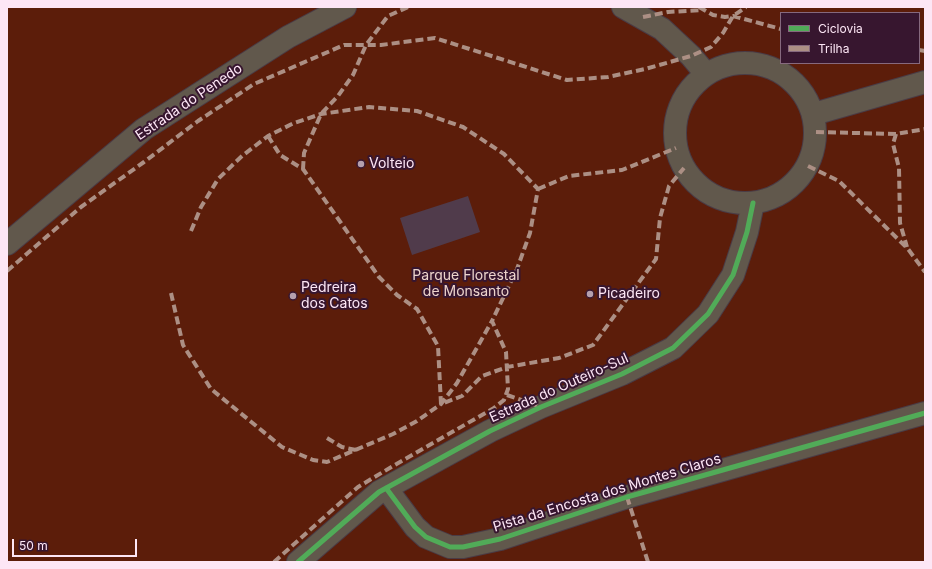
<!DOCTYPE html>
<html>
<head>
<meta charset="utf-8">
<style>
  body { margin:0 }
  #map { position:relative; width:932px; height:569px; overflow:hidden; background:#2f1e2b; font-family:Inter,sans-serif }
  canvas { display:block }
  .frame { position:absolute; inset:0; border:8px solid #fde6f5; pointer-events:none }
  .legend { position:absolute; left:780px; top:12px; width:140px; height:52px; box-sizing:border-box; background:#37162f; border:1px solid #86697e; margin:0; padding:5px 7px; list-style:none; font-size:12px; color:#fde6f5 }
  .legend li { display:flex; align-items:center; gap:8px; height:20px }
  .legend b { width:20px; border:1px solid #86697e }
  .scale { position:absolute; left:12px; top:539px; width:125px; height:18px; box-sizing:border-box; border:2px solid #fde6f5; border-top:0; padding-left:5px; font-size:12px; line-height:14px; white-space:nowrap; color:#fde6f5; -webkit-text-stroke:3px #37162f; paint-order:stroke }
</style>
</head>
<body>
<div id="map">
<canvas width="932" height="569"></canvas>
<div class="frame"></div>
<ul class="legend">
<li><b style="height:5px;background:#51ab58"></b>Ciclovia</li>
<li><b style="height:5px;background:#ac8f84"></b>Trilha</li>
</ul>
<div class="scale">50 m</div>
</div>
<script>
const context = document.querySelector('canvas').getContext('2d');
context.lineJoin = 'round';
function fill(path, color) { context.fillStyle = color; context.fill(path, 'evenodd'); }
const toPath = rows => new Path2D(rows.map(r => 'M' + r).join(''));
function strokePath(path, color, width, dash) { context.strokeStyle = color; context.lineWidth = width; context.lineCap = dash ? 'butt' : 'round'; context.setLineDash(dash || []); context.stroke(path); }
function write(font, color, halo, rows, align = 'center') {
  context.font = font + ' Inter,sans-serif'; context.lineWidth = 4; context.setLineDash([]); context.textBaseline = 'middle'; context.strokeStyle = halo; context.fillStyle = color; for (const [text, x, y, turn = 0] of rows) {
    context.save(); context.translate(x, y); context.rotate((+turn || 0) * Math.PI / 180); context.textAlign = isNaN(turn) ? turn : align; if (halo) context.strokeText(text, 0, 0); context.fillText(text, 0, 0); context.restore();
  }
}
const green = toPath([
  [7,7,925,7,925,562,7,562],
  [781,13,919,13,919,63,781,63]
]);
const building = toPath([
  [468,196,480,232,412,255,400,218]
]);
const minor = toPath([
  [623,7,662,29,691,56,706,74],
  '675 133a70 70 0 1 1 140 0a70 70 0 1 1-140 0Z',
  [814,114,925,82],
  [7,244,144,129,288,37,345,7],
  [386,488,415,527,426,537,450,547,463,547,500,539,627,497,925,413],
  [298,562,379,492,490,431,541,407,622,374,673,348,708,314,733,275,747,232,753,203]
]);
const quiet = toPath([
  [699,7,713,15,725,17,733,16,781,29],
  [643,17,668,12,702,10],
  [919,50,925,51],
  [816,132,896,134,925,129],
  [896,134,893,144,899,168,900,223,907,247],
  [268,136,280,155,303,169,379,277,397,295,417,309,438,346,441,404,462,396,482,376,507,367,559,358,593,345,656,259,660,218,669,186,684,168],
  [808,166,839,181,908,249,925,272],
  [303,169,304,153,321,114,338,96,353,75,366,45,388,16,408,7],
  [538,189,569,176,622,170,676,148],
  [191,231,201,207,218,179,242,156,268,136,294,123,321,114,369,107,417,111,463,127,504,154,538,189],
  [7,271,81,207,144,162,198,121,254,84,344,45,381,45,435,38,567,80,608,77,645,69,691,56,711,47,723,33,733,16,746,7],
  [171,293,183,345,211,389,282,447,313,460,327,462,393,434,417,421,441,404,457,383,492,321],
  [507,395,541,407],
  [327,438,342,447,356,450],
  [627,497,648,562],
  [274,562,358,487,393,466,494,408,504,400,508,389,506,352,492,321,517,269,530,233,538,189]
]);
const cycleway = toPath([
  [386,488,415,527,426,537,450,547,463,547,500,539,627,497,925,413],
  [298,562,379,492,490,431,541,407,622,374,673,348,708,314,733,275,747,232,753,203]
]);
const markers = [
  [361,164,4,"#b5a0ae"],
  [590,294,4,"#b5a0ae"],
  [293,296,4,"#b5a0ae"]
];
const streetNames = [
  ["Estrada do Penedo",189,102,-34],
  ["Estrada do Outeiro-Sul",559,388,-24],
  ["Pista da Encosta dos Montes Claros",607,493,-17]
];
const poiNames = [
  ["Volteio",369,164],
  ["Pedreira",301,288],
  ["dos Catos",301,304],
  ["Picadeiro",598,294]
];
const parkNames = [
  ["Parque Florestal",466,276],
  ["de Monsanto",466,292]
];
fill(green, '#5c1d0a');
fill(building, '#503b4b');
strokePath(minor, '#4a3c46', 24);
strokePath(minor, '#61584c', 22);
strokePath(quiet, '#ac8f84', 4, [8, 4]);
strokePath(cycleway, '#51ab58', 5);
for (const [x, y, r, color] of markers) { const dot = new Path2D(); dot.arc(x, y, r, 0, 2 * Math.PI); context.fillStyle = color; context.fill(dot); strokePath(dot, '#37162f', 1.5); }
write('14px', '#fde6f5', '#37162f', streetNames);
write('14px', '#fde6f5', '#37162f', poiNames, 'left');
write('14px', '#edd4cc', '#37162f', parkNames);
</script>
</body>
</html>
